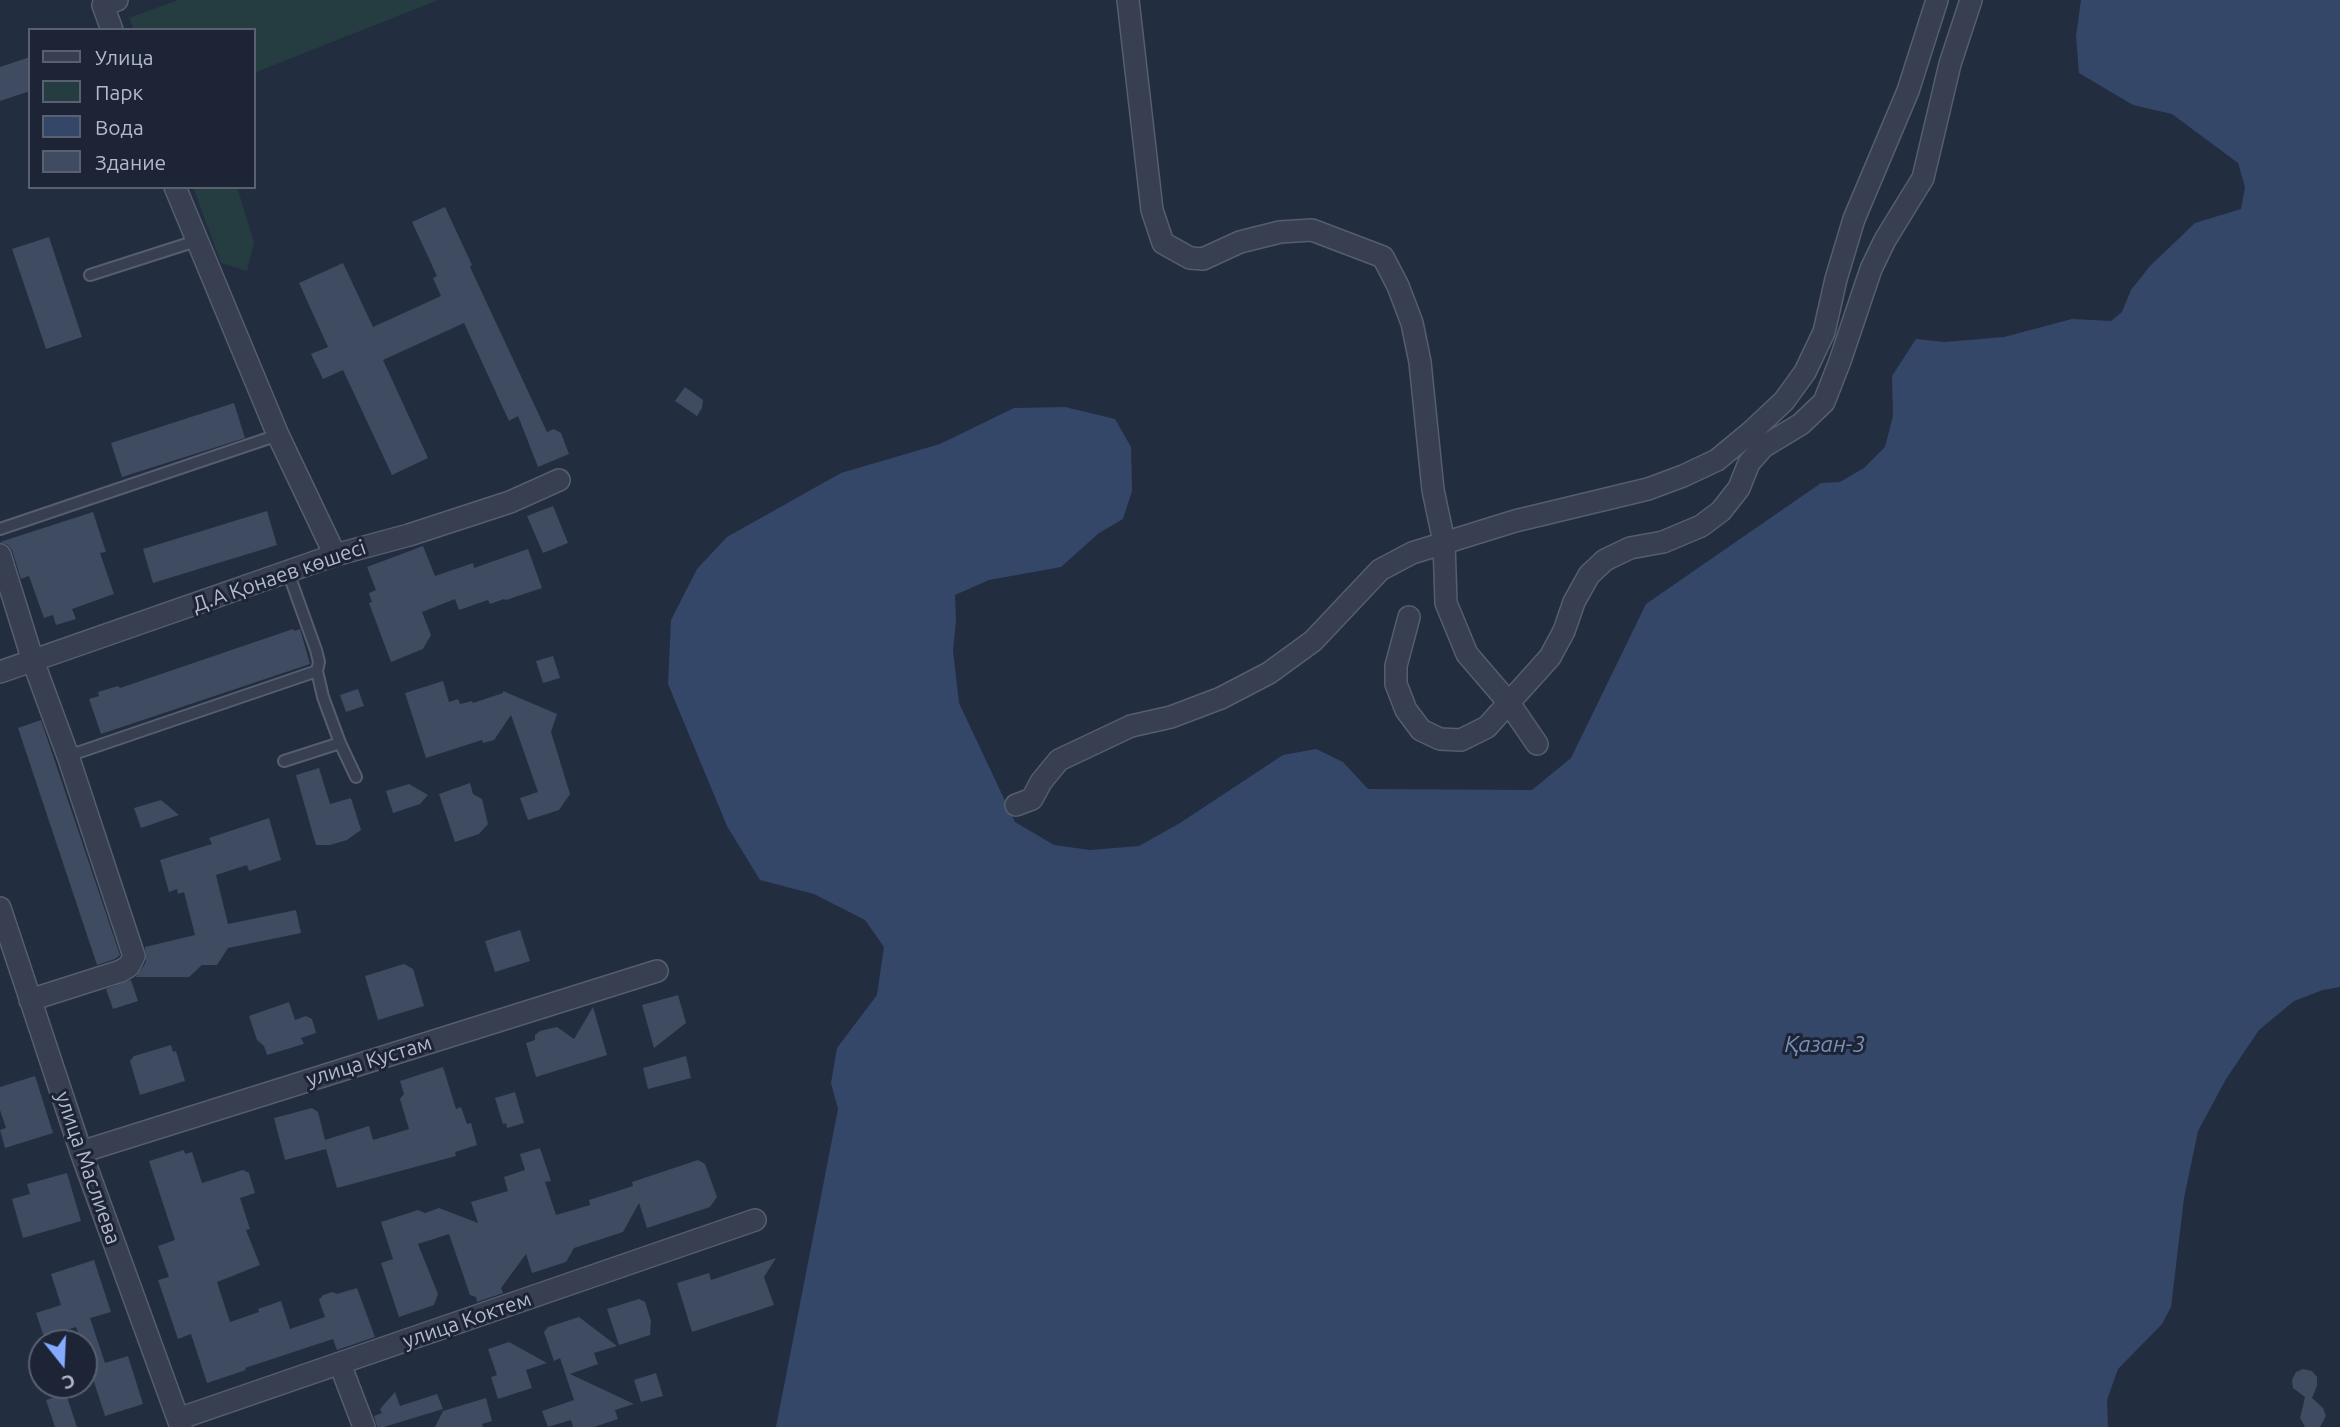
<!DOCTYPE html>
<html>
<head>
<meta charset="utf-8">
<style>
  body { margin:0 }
  #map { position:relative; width:2340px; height:1427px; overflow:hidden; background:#232d40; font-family:Ubuntu,sans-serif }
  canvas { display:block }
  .legend { position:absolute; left:28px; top:28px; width:228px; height:161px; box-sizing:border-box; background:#1c2435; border:2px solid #586071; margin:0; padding:9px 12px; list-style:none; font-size:21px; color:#b3bbcb }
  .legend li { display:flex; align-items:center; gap:14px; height:35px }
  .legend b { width:35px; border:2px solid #586071 }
  .north { position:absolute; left:28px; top:1329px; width:70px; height:70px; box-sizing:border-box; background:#1c2435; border:2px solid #586071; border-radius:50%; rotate:162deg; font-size:19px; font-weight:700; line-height:28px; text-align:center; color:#b3bbcb }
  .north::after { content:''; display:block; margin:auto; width:24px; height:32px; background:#84abff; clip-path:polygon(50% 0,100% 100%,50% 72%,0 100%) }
</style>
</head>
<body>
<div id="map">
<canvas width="2340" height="1427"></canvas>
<ul class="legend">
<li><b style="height:9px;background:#373f50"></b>Улица</li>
<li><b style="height:19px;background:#253c41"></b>Парк</li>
<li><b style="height:19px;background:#354768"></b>Вода</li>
<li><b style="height:19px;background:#3e4b60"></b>Здание</li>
</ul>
<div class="north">С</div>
</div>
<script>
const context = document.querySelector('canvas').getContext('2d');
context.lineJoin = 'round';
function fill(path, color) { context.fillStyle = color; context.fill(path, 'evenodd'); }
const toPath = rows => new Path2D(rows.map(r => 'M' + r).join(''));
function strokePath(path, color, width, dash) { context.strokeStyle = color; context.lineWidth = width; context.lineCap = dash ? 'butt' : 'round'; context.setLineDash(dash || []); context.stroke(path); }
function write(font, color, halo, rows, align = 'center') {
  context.font = font + ' Ubuntu,sans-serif'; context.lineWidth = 6; context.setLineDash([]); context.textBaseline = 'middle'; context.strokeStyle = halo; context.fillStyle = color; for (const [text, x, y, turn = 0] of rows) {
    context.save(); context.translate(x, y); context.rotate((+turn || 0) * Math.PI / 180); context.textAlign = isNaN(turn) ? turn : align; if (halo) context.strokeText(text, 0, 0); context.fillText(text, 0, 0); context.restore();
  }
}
const green = toPath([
  [178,0,438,0,254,73,254,30,134,30,129,18],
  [193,187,237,187,254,242,247,271,221,263]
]);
const water = toPath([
  [2081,0,2340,0,2340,987,2323,990,2294,1001,2259,1030,2226,1079,2198,1131,2184,1198,2171,1307,2162,1324,2118,1369,2107,1400,2108,1427,776,1427,838,1109,831,1083,837,1048,877,995,884,947,865,920,814,894,760,880,727,826,668,684,671,620,697,569,727,537,841,473,940,444,1014,408,1065,407,1115,419,1131,447,1132,491,1123,519,1099,533,1061,567,989,580,955,595,956,620,953,651,959,703,1015,822,1054,845,1090,850,1139,846,1180,823,1283,755,1316,749,1343,762,1368,789,1532,790,1571,758,1646,604,1821,483,1840,482,1864,468,1885,447,1893,416,1892,376,1916,339,1944,342,2004,337,2072,319,2111,321,2122,312,2131,290,2150,266,2195,223,2241,209,2245,187,2238,163,2172,114,2133,105,2079,73,2076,36]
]);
const building = toPath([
  [30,57,30,91,0,101,0,67],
  [445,207,472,265,470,267,547,432,554,429,561,433,569,454,538,467,518,416,509,421,464,323,383,360,428,458,392,475,343,370,323,379,311,354,328,347,299,283,343,263,373,327,441,296,433,278,437,276,412,222],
  [49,237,82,337,46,349,12,249],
  [685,387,703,400,702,408,697,416,675,401],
  [234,403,245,438,122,477,111,443],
  [553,506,568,543,543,553,527,516],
  [267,511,277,545,153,583,143,549],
  [93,512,106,552,100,553,114,594,72,609,76,619,56,625,53,615,44,618,29,576,21,579,12,550,8,545,0,542],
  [423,546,435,576,473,563,474,568,528,549,542,588,506,600,504,599,490,604,488,600,459,610,455,599,422,612,431,635,423,649,391,662,369,603,372,602,369,593,376,590,367,567],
  [293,629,294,631,300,629,310,664,101,734,89,699,99,696,98,692,118,686,120,688],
  [553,656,560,678,543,683,536,661],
  [443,681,449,702,458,699,460,704,472,701,473,703,503,693,503,691,557,714,551,732,570,794,559,810,528,820,520,798,538,792,511,715,494,740,483,743,482,740,426,758,405,693],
  [358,689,364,706,346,712,340,695],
  [41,720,120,955,115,959,97,965,18,728],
  [319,768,330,804,351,798,361,830,347,840,330,845,316,845,296,775],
  [470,783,473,794,482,799,488,824,479,834,455,842,439,794],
  [409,784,428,795,420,804,393,813,386,791],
  [161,800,179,815,141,828,134,808],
  [269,818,281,860,249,871,247,865,216,875,228,924,296,910,301,933,228,948,217,965,202,965,189,977,136,977,146,962,145,947,195,935,184,892,178,894,177,889,169,892,160,860,212,844,209,838],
  [520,930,530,961,495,972,485,941],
  [404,964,413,969,424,1006,378,1020,365,976],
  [131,980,138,1001,113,1009,106,989],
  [678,995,686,1023,654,1048,642,1005],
  [289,1002,295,1020,306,1016,312,1019,316,1033,301,1038,304,1044,267,1055,264,1046,257,1040,249,1016],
  [593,1007,607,1055,536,1077,526,1043,535,1040,535,1035,540,1031,557,1027,574,1039],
  [171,1045,173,1052,176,1051,185,1081,140,1095,130,1061,134,1056],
  [686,1056,691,1078,648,1089,643,1068],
  [443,1067,456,1109,461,1107,467,1124,471,1123,477,1145,455,1152,456,1156,337,1188,326,1149,285,1160,274,1118,312,1108,318,1112,325,1140,369,1126,373,1140,409,1129,400,1099,404,1094,400,1081],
  [35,1076,53,1133,5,1148,0,1130,6,1128,0,1110,0,1087],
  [515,1092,524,1123,507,1128,506,1123,503,1124,495,1098],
  [540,1148,551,1181,545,1182,556,1215,590,1205,589,1200,633,1186,632,1182,698,1160,705,1164,717,1197,710,1207,647,1228,639,1203,623,1232,574,1248,566,1262,532,1273,526,1254,501,1288,503,1293,477,1302,476,1297,470,1295,449,1234,418,1244,438,1294,434,1305,399,1317,381,1263,393,1259,381,1222,418,1210,425,1213,439,1208,478,1223,471,1202,508,1191,504,1177,525,1170,520,1154],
  [184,1150,185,1154,192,1152,202,1183,243,1170,249,1173,255,1193,240,1198,250,1229,246,1230,260,1265,217,1282,230,1322,259,1312,258,1309,281,1301,290,1329,325,1317,319,1300,323,1295,332,1292,337,1294,357,1288,375,1337,337,1350,333,1339,245,1368,246,1370,207,1383,191,1334,178,1339,158,1280,169,1277,158,1246,175,1240,149,1161],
  [67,1173,81,1221,23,1238,12,1199,30,1194,27,1184],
  [776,1258,764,1277,774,1305,692,1332,677,1283,709,1273,711,1280],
  [94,1260,111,1312,90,1318,105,1363,128,1356,143,1404,105,1416,84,1351,84,1343,82,1343,76,1327,44,1337,36,1313,61,1305,51,1274],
  [639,1299,645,1302,651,1321,650,1335,619,1345,607,1309],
  [579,1317,617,1346,594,1353,598,1364,570,1374,634,1404,615,1410,618,1419,594,1427,573,1427,571,1420,548,1427,542,1411,574,1400,560,1358,554,1361,544,1332,548,1327],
  [509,1342,547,1363,526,1370,532,1388,498,1399,491,1377,497,1375,488,1349],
  [2303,1369,2312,1371,2317,1377,2317,1386,2312,1398,2323,1408,2326,1416,2320,1427,2305,1427,2300,1418,2305,1397,2293,1388,2292,1380,2296,1372],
  [656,1373,663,1396,641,1402,634,1380],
  [395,1392,400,1406,437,1394,443,1409,384,1427,377,1427,374,1416,382,1413,380,1409],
  [66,1394,77,1427,55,1427,46,1400],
  [486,1398,492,1421,482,1424,483,1427,435,1427,443,1411]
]);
const service = toPath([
  [90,275,196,241],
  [0,529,278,435],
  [288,572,316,650,319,662,317,671,323,697,340,743,356,777],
  [68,756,317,671],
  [284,761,340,743]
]);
const minor = toPath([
  [1128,0,1152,210,1163,243,1190,258,1203,259,1240,242,1280,232,1312,230,1383,257,1398,286,1412,323,1420,362,1433,490,1444,542,1446,603,1467,654,1509,703,1537,744],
  [112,30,103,5,117,0],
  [175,187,278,435,335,555],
  [0,555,33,661,68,756,134,956,129,966,121,971,30,1000],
  [1409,617,1396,666,1396,684,1406,710,1421,730,1440,739,1461,740,1487,727,1550,657,1564,631,1574,602,1589,575,1605,560,1630,548,1663,542,1701,526,1721,511,1739,488,1749,463,1763,447,1801,424,1824,402,1840,361,1871,269,1885,240,1923,178,1950,64,1971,0],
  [0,672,335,555,409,535,510,502,559,480],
  [1016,805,1032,799,1041,782,1059,760,1131,726,1171,717,1221,698,1269,673,1313,641,1380,570,1412,553,1515,521,1648,489,1683,476,1717,460,1752,431,1784,401,1805,372,1824,332,1836,279,1854,219,1908,91,1937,0],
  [0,908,81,1152,181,1427],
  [81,1152,657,971],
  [340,1364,364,1427],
  [178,1419,755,1220]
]);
const streetNames = [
  ["Д.А Қонаев көшесі",279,576,-19],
  ["улица Кустам",369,1061,-17],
  ["улица Маслиева",88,1168,71],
  ["улица Коктем",467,1320,-19]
];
const waterNames = [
  ["Қазан-3",1825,1044]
];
fill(green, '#253c41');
fill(water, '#354768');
fill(building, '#3e4b60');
strokePath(service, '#555d6e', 14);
strokePath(minor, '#555d6e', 24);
strokePath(service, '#373f50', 10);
strokePath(minor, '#373f50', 21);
write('21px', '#b3bbcb', '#1c2435', streetNames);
write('italic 23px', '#798eb4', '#1c2435', waterNames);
</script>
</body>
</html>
